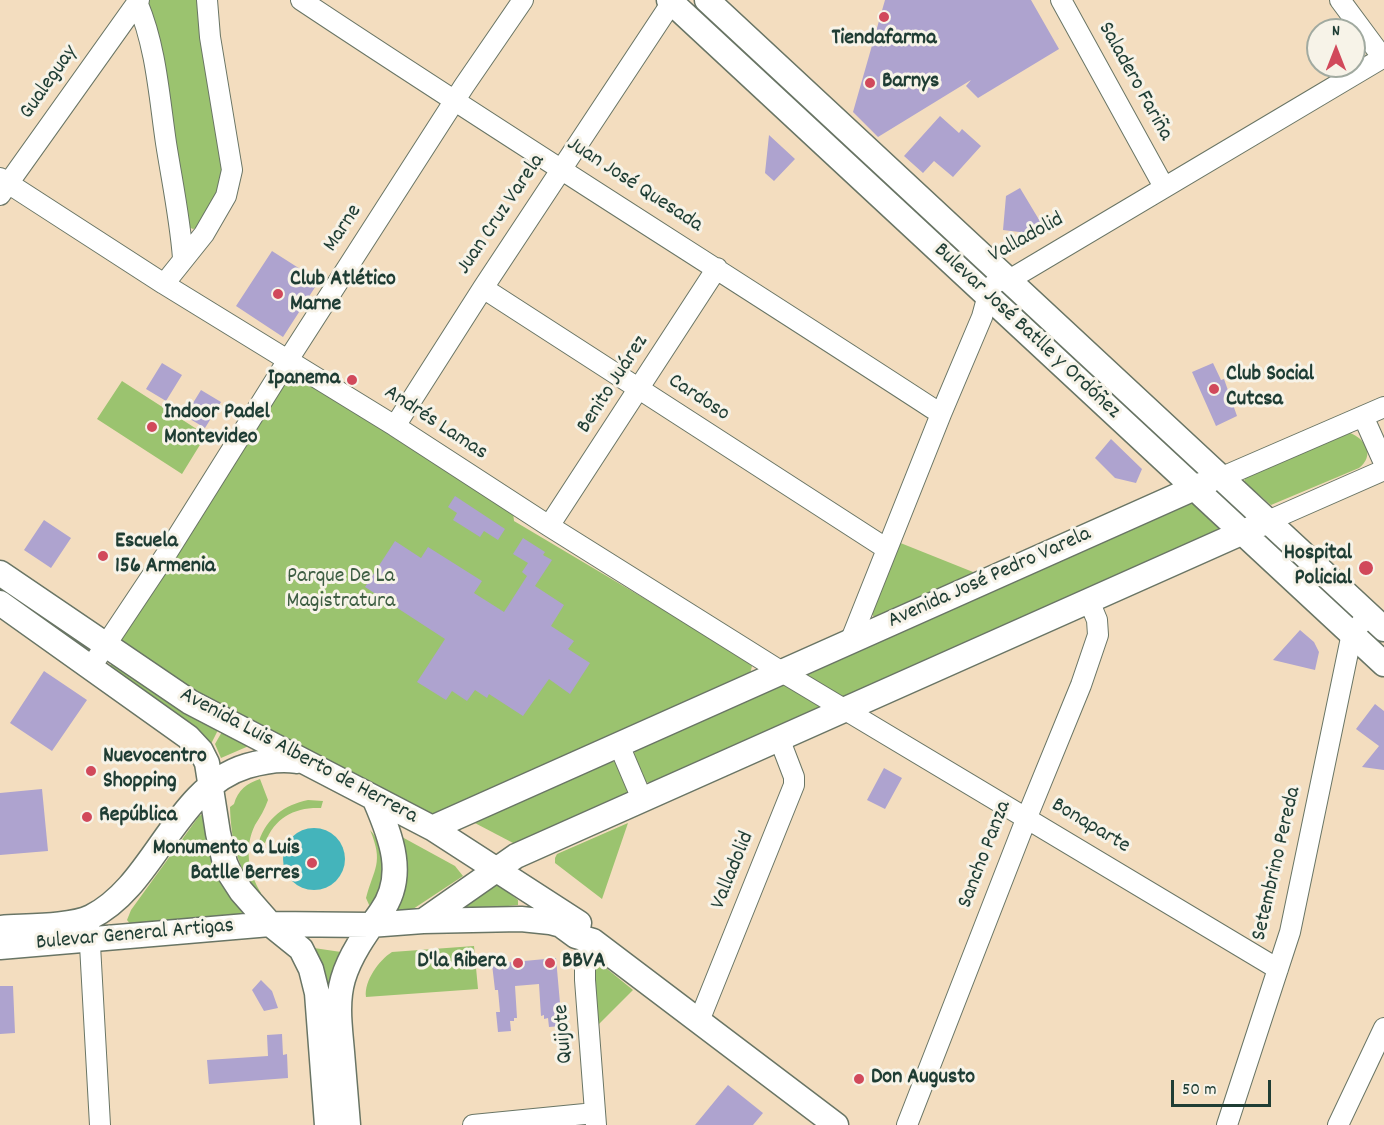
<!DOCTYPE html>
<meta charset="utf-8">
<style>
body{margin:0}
#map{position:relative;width:1384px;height:1125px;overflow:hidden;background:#f3ddbf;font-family:Dekko,sans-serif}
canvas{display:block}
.north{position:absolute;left:1306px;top:18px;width:60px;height:60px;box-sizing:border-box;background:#f7f3e8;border:2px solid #a1aaa0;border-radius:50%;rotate:0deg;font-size:16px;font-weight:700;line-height:24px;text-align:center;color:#1f3d34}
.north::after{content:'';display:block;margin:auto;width:21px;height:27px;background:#d1495b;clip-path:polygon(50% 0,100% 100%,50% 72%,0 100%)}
.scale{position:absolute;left:1171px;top:1080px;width:100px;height:27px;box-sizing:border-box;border:3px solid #1f3d34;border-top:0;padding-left:8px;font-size:18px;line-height:21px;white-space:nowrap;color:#1f3d34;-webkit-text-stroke:4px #f7f3e8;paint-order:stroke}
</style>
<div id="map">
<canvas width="1384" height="1125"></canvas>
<div class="north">N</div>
<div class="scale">50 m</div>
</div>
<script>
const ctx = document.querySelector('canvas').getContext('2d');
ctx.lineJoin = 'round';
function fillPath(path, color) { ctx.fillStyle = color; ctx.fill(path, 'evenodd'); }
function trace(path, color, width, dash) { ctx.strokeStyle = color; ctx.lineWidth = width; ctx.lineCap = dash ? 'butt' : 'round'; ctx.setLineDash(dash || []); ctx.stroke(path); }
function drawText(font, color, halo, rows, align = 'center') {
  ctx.font = font + ' Dekko,sans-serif'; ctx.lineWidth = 6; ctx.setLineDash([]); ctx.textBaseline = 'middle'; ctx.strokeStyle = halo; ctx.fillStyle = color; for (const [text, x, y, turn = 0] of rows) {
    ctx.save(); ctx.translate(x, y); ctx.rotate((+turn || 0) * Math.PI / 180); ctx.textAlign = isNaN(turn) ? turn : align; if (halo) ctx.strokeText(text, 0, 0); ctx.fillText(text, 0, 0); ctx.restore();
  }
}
fillPath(new Path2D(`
 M147,0h55l25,176 -28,51 -6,2 -7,-3z
 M834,132l153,143v3l-156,-144z
 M1013,299l183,171 -1,1h-3l-182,-169z
 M289,377h9l215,135 1,9 234,139 4,6 -2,8 -316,141 -233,-119 -81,-53v-12z
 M122,381l84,54 -24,39 -85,-55z
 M1350,433c16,6 25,23 9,35l-88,37 -27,-23 1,-4 3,-2z
 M1192,502l3,1 24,24v3l-377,168 -36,-22 1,-2z
 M898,542l75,30 2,3 -96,43 -5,-1 -2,-3z
 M113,663l106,65 -8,16 -103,-77z
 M783,684l5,1 31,19v4l-166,75 -8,-1 -12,-26 3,-7z
 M223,730l28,15 -30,13 -6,-14z
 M609,762h8l12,27 -2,5 -112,50 -42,-22z
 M260,779l8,21c-3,9 -8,17 -13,25 -11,22 -7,47 6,68l-2,1c-22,-24 -28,-55 -29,-87l4,-3c4,-14 13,-21 26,-25z
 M308,800l15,1 -2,7c-26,-1 -46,9 -56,35l-6,-2c8,-23 25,-36 49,-41z
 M203,814l3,2 37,94 -1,6 -111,9 -4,-5 4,-10 68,-94z
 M628,823l-26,76 -47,-36v-5l2,-4z
 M370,830c17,18 16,58 0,77l-4,-9c8,-30 18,-35 4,-68z
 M402,837l53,29 8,10 -53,35 -14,4 4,-14v-63z
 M493,884h5l20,16v5l-59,6v-6z
 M474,946l4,43 -112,8c-2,-16 13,-37 26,-45z
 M314,948l27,4 -8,18 -5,26z
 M600,967l6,1 27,22 -36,36 -5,-50 3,-6z`), '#9bc36f');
fillPath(new Path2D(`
 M283 859a31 31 0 1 1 62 0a31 31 0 1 1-62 0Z`), '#44b4bb');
fillPath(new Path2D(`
 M885,0h146l28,49 -81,49 -12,-12 5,-6 -93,57 -25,-25z
 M940,116l19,17 3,-4 19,17 -28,31 -19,-16 -11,12 -19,-17z
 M769,135l26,24 -21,22 -9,-8z
 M1020,188l24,40 -8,6 -33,-4 3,-34z
 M272,251l47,30 -36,56 -47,-31z
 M162,363l20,12 -16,26 -20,-12z
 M1213,363l8,17 3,-1 13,37 -21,10 -24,-54z
 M201,390l20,12 -16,26 -20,-12z
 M1111,439l31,30 -6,14 -21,-5 -20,-20z
 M455,496l50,33 -7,11 -14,-9 -4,6 -27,-17 4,-7 -9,-6z
 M44,520l27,18 -20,30 -27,-18z
 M523,538l22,14 -2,3 9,5 -17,26 29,19 -13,21 23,15 -6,8 22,14 -20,31 -21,-15 -26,37 -34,-22 -2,4 -12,-8 -8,11 -15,-10 -6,9 -29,-18 28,-43 -80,-52 30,-46 26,17 7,-11 54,34 -8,12 30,19 23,-36 -5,-4 6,-9 -15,-9z
 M1300,630l14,12 5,10 -4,18 -42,-10z
 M44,671l43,29 -35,51 -42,-28z
 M1375,704l9,7v59l-22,-3 17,-21 -23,-17z
 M884,768l18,10 -17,31 -18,-9z
 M42,789l6,62 -48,4v-62z
 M556,958l6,68 -13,1 -1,-9 -4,1v-4l-3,1 -2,-32 -24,2 2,32h-3v3h-4l1,10 -13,1 -2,-20h4l-2,-22h-3l-3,-26z
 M261,980l11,11 6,17 -14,3 -12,-21z
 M0,986h13l2,47 -15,1z
 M282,1034l1,21 4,-1 1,24 -79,6 -2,-24 61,-4 -1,-21z
 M728,1085l35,28 -10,12h-58z`), '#aea3cf');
const minor = new Path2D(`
 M301,0c212,141 427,275 640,414
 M1061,0l103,187
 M1340,0l43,58
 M137,2c19,44 22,93 29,141 6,38 14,76 17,115
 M0,178l164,106 231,142 154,100 233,146 496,297
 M0,195l139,-195
 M164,284l40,-50 22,-38 6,-26 -22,-133 -3,-37
 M483,288l404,261
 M1363,416l21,47
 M395,426l88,-138 189,-286
 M1220,478l164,-71
 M1268,521l116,-51
 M549,526l168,-258
 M850,642l91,-228 41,-97 6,-22 4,-9 6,-5 11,-1 375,-223
 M91,667l76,-114 121,-193 176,-274 59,-86
 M619,745l23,54
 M89,927l11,198
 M593,941l-8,18v21l11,145
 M699,1021l95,-236v-8l-15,-39
 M473,1125l122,-12
 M907,1125l120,-308 54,-132 17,-50 -1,-15 -8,-19
 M1227,1125l63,-193 62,-299 17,-18
 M1338,1125l46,-97`);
const major = new Path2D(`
 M669,0l715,664
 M707,0l677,629
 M0,573l190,129 242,126 147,95
 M0,603l188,134 13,14 6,12 11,70 7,30 5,11 11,17 29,33 31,25 10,20 6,24 10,132
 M432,828l776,-346
 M423,921l93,-65 752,-335
 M0,928c24,-2 70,-1 91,-11 64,-32 83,-129 156,-151 17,-5 33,-8 50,-5
 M0,947l270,-23 100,1 53,-4 98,-2 29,3 11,3 15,11 17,5 243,184
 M348,1125c-2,-24 -4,-49 -6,-73 -2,-24 -6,-49 1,-73 7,-24 23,-46 38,-67 26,-36 10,-75 -6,-112`);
trace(minor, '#697565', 22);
trace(major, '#697565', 27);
trace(minor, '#fff', 20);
trace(major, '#fff', 24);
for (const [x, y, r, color] of [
 [884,17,6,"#d1495b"],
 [870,83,6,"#d1495b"],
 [278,294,6,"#d1495b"],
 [352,380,6,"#d1495b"],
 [1214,389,6,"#d1495b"],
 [152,427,6,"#d1495b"],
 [103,556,6,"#d1495b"],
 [1366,568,8,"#d1495b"],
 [91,771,6,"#d1495b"],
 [87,817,6,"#d1495b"],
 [312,863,6,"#d1495b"],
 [518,963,6,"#d1495b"],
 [550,963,6,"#d1495b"],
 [859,1079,6,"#d1495b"]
]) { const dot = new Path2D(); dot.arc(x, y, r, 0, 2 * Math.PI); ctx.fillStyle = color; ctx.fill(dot); trace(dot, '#f7f3e8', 2); }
drawText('bold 22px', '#1f3d34', '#f7f3e8', [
 ["Tiendafarma",884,40,"center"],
 ["Barnys",882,83],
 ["Club Atlético",290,281],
 ["Marne",290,306],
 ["Club Social",1226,376],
 ["Cutcsa",1226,401],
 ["Ipanema",340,380,"right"],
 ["Indoor Padel",164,414],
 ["Montevideo",164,439],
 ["Escuela",115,543],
 ["156 Armenia",115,568],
 ["Hospital",1352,555,"right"],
 ["Policial",1352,580,"right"],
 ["Nuevocentro",103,758],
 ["Shopping",103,783],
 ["República",99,817],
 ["Monumento a Luis",300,850,"right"],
 ["Batlle Berres",300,875,"right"],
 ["D'la Ribera",506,963,"right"],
 ["BBVA",562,963],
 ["Don Augusto",871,1079]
], 'left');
drawText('22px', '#1f3d34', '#f7f3e8', [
 ["Saladero Fariña",1134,82,61],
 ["Gualeguay",50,83,-55],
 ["Juan José Quesada",634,186,33],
 ["Juan Cruz Varela",502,215,-56],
 ["Marne",344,229,-57],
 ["Valladolid",1027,239,-29],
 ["Bulevar José Batlle y Ordóñez",1026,332,43],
 ["Benito Juárez",614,385,-57],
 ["Cardoso",698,399,33],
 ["Andrés Lamas",435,424,33],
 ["Avenida José Pedro Varela",990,579,-24],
 ["Avenida Luis Alberto de Herrera",298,757,28],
 ["Bonaparte",1090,827,31],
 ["Sancho Panza",986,855,-69],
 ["Setembrino Pereda",1278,864,-77],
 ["Valladolid",734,871,-68],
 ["Bulevar General Artigas",135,936,-5],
 ["Quijote",565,1034,-94]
]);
drawText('22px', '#3e5e43', '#f7f3e8', [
 ["Parque De La",341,578],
 ["Magistratura",341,603]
]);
</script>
